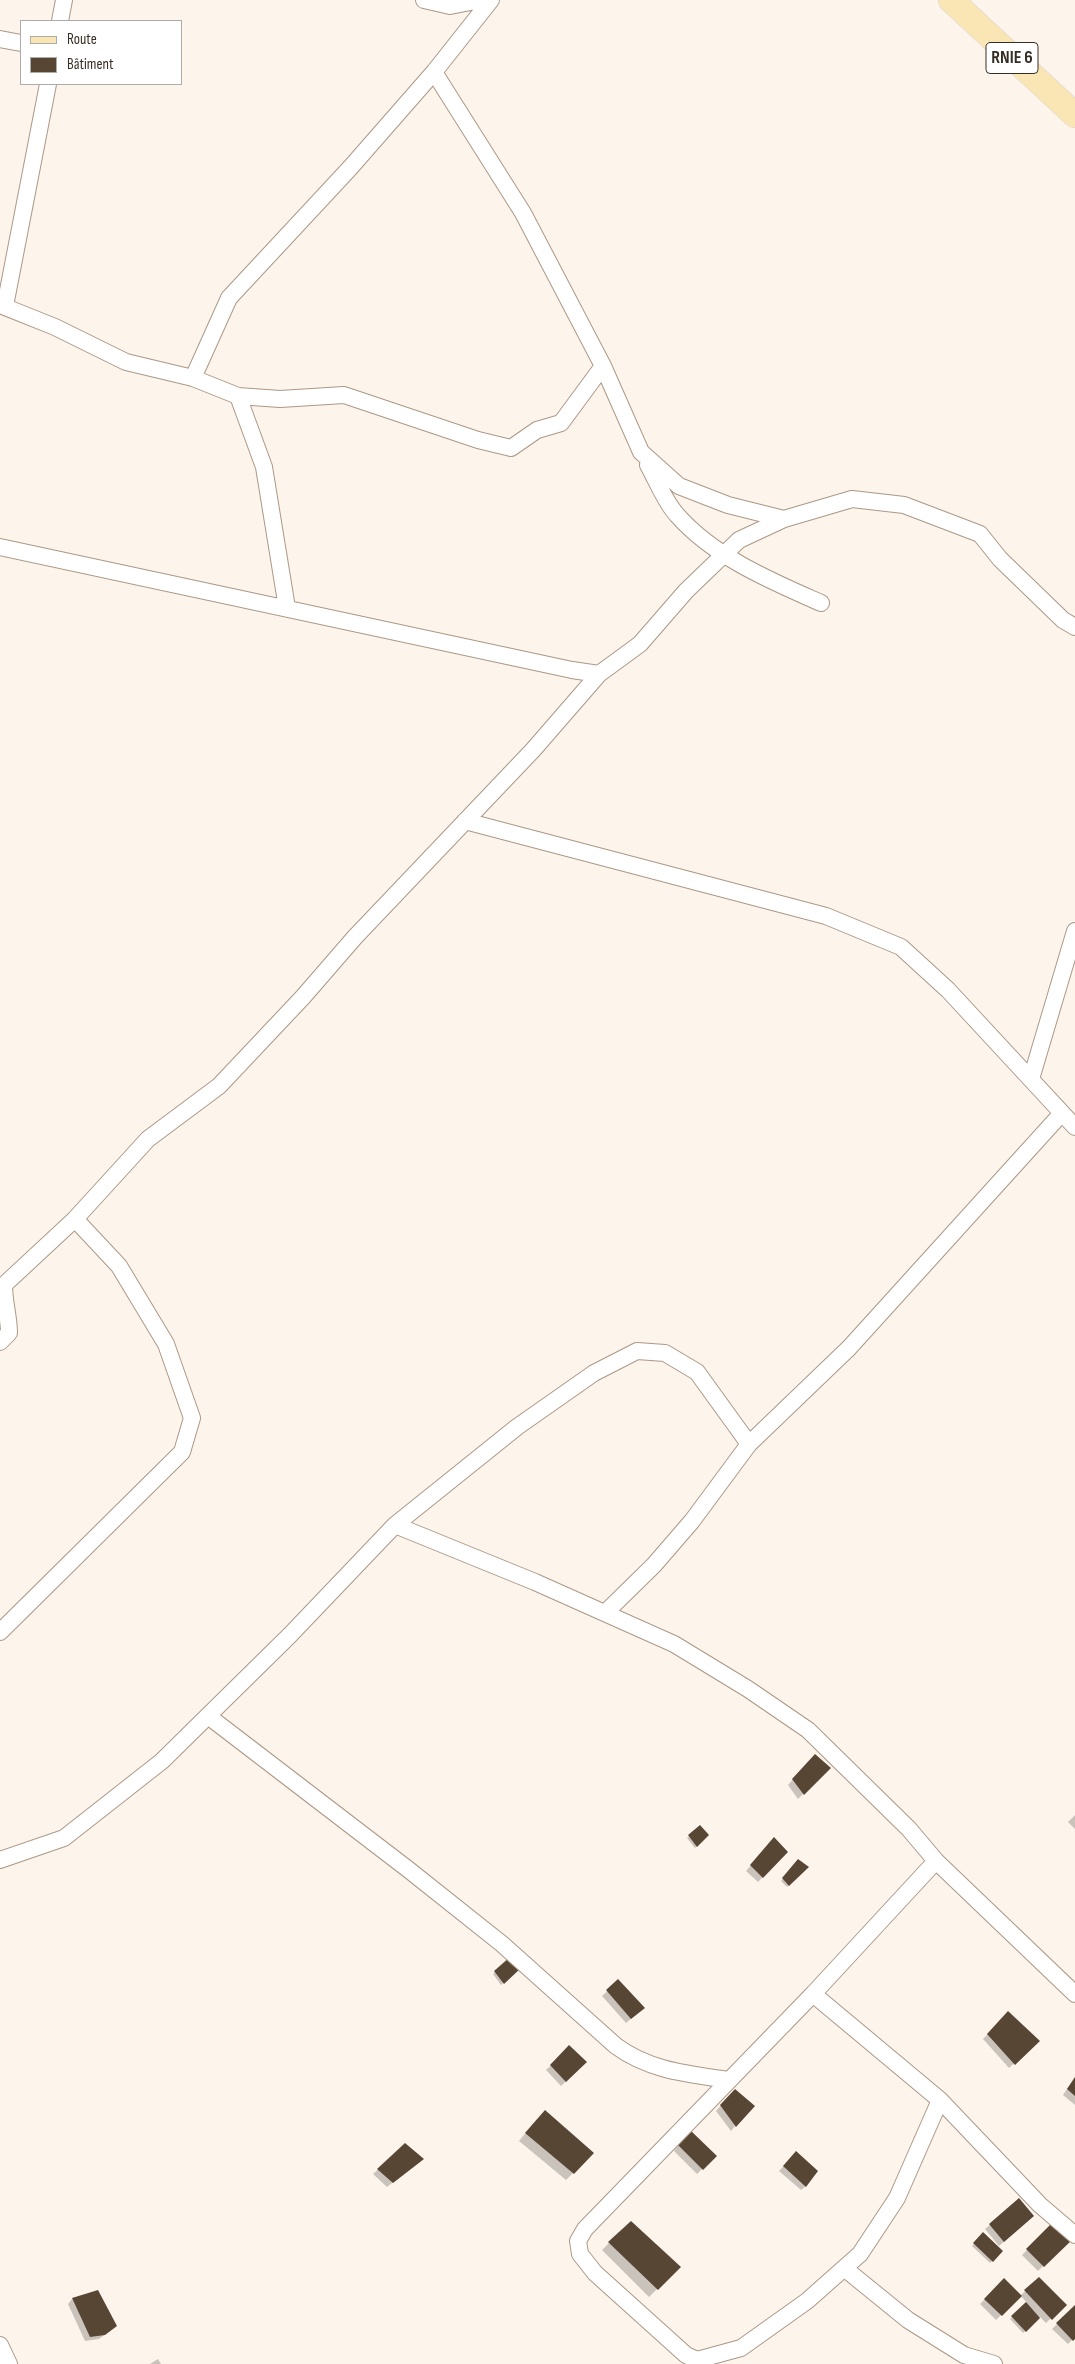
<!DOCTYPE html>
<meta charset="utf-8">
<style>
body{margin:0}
#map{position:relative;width:1075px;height:2364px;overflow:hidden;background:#fdf4ec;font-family:"Sofia Sans Condensed",sans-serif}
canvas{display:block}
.legend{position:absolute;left:20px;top:20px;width:162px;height:65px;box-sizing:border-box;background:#fff;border:1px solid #afaba8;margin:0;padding:6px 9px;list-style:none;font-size:15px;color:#362e26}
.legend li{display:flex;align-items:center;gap:10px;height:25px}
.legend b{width:25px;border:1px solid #afaba8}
</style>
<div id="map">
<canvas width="1075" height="2364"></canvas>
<ul class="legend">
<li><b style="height:6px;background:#fae5b5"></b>Route</li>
<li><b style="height:14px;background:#584635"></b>Bâtiment</li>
</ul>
</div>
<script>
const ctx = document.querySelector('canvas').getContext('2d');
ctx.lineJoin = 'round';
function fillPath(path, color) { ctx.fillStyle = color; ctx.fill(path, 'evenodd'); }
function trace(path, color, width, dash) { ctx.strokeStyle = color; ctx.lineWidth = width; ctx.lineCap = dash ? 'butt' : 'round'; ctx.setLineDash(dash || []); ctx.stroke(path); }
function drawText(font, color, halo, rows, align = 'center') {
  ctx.font = font + ' "Sofia Sans Condensed",sans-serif'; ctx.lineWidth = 5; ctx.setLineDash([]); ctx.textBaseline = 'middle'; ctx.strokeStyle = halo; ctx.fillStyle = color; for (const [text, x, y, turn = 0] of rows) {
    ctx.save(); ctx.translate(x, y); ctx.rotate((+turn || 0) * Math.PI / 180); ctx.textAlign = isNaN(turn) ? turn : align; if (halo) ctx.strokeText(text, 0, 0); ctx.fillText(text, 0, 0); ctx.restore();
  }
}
fillPath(new Path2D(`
 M810,1760l19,8 -31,31 -10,-14z
 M1075,1815v14l-7,-7z
 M700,1827l8,8 -13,13 -8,-10z
 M769,1843l17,9 -28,30 -12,-11z
 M796,1863l11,4 -20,20 -6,-6z
 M519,1968l-18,17 -8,-11 2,-2z
 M618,1981l20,32 -12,10 -24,-27z
 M1008,2013l30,28 -29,27 -26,-29z
 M570,2047l16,15 -25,24 -15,-16z
 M1075,2077v28l-12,-10z
 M730,2095l5,31 -4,5 -15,-20z
 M537,2119l56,34 -27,27 -47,-39z
 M686,2136l29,20 -18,18 -23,-23z
 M405,2145l13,18 -31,24 -14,-13z
 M796,2153l10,33 -5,4 -22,-19z
 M1028,2221l-29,25 -14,-17 5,-4z
 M1055,2222l16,17 -33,32 -16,-16z
 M983,2234l19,17 -12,12 -18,-17z
 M609,2243l70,24 -30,30 -47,-47z
 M1039,2278l26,27 -19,18 -6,-6 -17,16 -13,-14 17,-16 -6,-7 -25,24 -16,-16 24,-24 16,16z
 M72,2299l39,31 -12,9 -14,2 -17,-37z
 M1075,2306v31l-7,7 -16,-15z
 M158,2359l3,5h-11z`), '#0003');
fillPath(new Path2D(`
 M815,1754l16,14 -27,27 -12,-16z
 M700,1825l9,10 -12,12 -9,-12z
 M774,1837l14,15 -25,26 -13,-13z
 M798,1859l11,8 -20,19 -7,-8z
 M510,1957l11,11 -17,16 -10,-13z
 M618,1979l27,29 -14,11 -25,-29z
 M1008,2011l32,30 -25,24 -28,-31z
 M569,2045l18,17 -21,20 -16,-17z
 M1075,2077v19l-8,-7z
 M735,2089l20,17 -19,21 -16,-22z
 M545,2110l49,43 -20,21 -49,-41z
 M690,2130l27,26 -14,14 -25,-25z
 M405,2143l19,16 -31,24 -16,-14z
 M796,2151l22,20 -12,16 -23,-21z
 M1019,2198l15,18 -30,26 -15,-18z
 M1055,2220l18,19 -29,28 -18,-18z
 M631,2221l50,46 -23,23 -50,-48z
 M983,2232l20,19 -10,11 -20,-19z
 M1039,2277l28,28 -15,15 -28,-30z
 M1004,2278l18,18 -20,20 -18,-17z
 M98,2290l19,36 -12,9 -15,2 -18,-39z
 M1026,2302l14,16 -14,14 -15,-16z
 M1075,2305v34l-2,2 -17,-18z`), '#584635');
const minor = new Path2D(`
 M424,0l26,6 31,-6
 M491,0l-57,72 89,141 80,153 38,86 38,34 49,19 56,14 68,-20 52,6 76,29 20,25 63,61 12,7
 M60,21l4,-21
 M0,39l21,4
 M0,305l55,22 71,35 67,16 45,18 26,71 23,141
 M5,306l43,-222
 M193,378l36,-80 121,-130 84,-96
 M238,396l42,3 64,-4 134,45 33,8 26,-18 24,-7 42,-57
 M648,465c9,16 17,37 29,50 37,42 94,66 144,88
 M0,547l572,123 27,4
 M465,821l361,95 75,31 47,43 127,137
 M1031,1079l44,-148
 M0,1342l9,-9c0,-16 -5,-31 -5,-48l71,-66 73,-80 71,-53 84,-89 52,-60 178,-187 66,-76 41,-30 46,-53 53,-51 45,-21
 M395,1525l140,57 139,62 74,45 60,41 101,99 27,32 139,133
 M605,1613l49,-48 38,-44 57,-77 100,-96 213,-235
 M0,1632l182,-180 10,-34 -26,-74 -47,-78 -44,-47
 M208,1716l201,154 93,74 114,102c34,25 73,28 113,34
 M0,1860l64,-22 98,-77 128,-126 105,-110 122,-98 77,-54 43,-22 28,2 32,19 52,72
 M936,1861l-123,133 -228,235 -7,12 2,13 15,19 91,82 11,5 44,-12 66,-47 53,-47 37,-56 43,-98
 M813,1994l127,106 100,105 35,30
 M844,2268l64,52 56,35 30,9
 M0,2345l9,19`);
const primary = new Path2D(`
 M951,0l124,115`);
trace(minor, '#ac9886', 18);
trace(primary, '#d7d5d4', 26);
trace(minor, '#fff', 16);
trace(primary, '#fae5b5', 25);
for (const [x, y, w] of [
 [1012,58,52]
]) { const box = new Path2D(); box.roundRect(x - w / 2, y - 15.5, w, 31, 4); ctx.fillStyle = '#fff'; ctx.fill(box); trace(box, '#362e26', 1); }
drawText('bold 18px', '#362e26', null, [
 ["RNIE 6",1012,58]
]);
</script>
